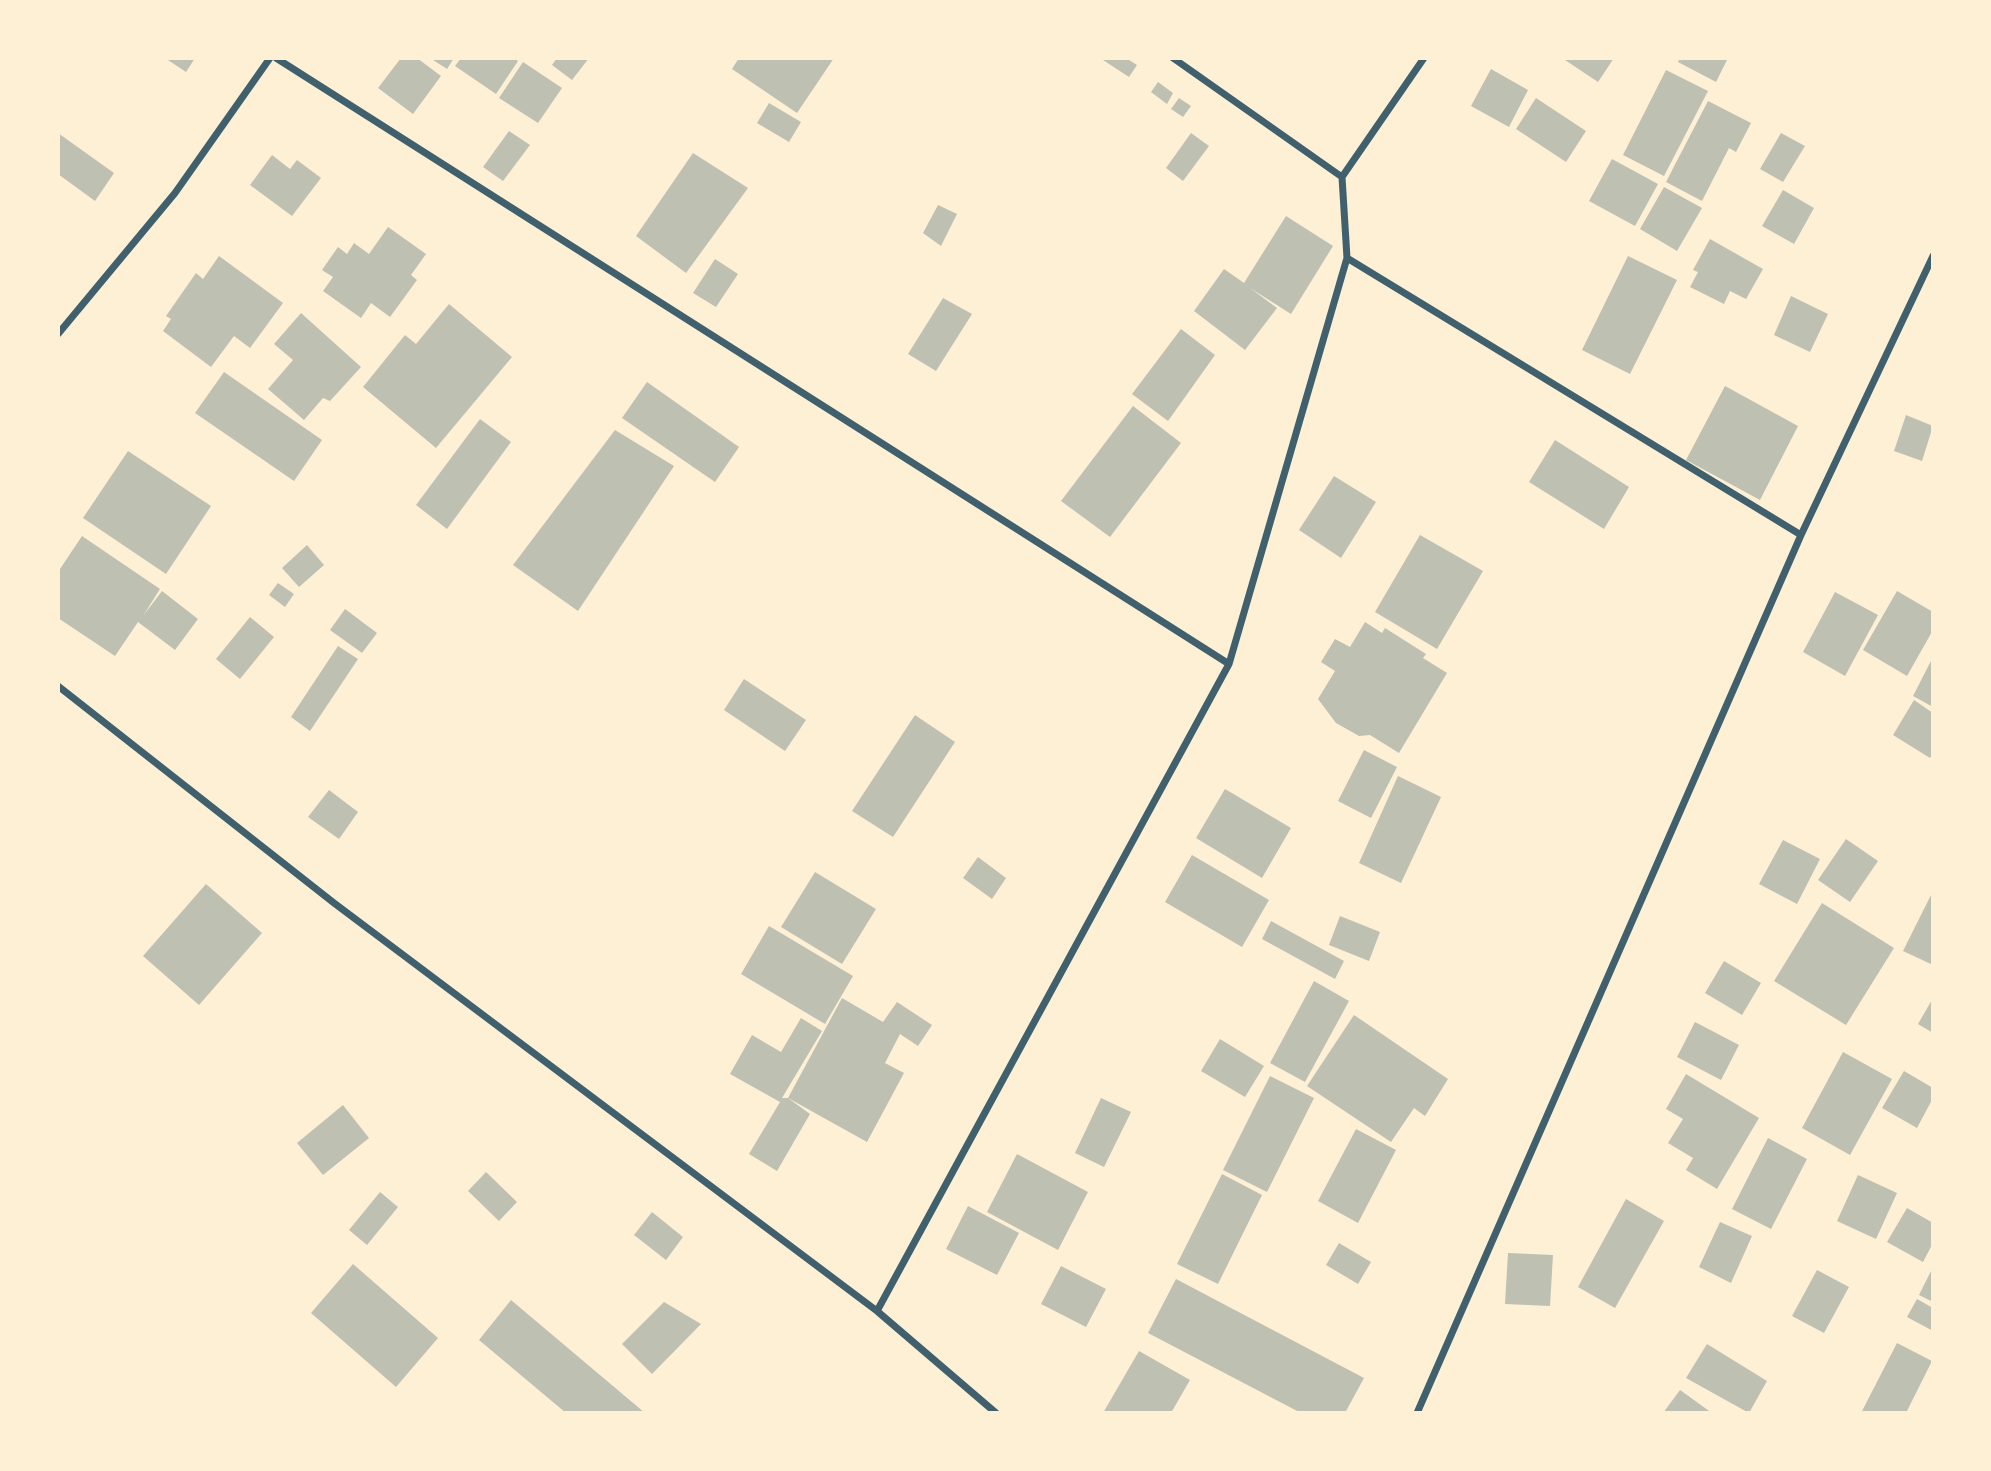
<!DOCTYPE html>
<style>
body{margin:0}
#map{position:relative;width:1991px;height:1471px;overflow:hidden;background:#fdf0d5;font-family:"Source Sans 3",sans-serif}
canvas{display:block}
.frame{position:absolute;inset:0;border:60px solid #fdf0d5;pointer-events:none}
</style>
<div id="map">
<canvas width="1991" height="1471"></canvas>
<div class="frame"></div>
</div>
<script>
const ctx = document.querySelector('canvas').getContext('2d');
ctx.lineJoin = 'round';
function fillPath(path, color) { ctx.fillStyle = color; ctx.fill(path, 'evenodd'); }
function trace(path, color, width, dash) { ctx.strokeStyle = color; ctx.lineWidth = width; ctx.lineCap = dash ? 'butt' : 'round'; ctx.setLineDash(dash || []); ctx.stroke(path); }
fillPath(new Path2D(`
 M165,58h30l-9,14z
 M401,58h16l24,18 -28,38 -35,-26z
 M430,58h24l-7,11z
 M461,58h52l5,3 -22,33 -41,-28z
 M557,58h32l-17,22 -20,-15z
 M739,58h95l-37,55 -65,-44z
 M1100,58h26l11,7 -8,12z
 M1562,58h52l-16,24z
 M1680,58h48l-12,24 -38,-20z
 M523,62l39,26 -24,35 -39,-25z
 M1491,69l37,21 -19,37 -38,-21z
 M1666,70l42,21 -44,85 -41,-21z
 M1158,82l15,11 -6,11 -16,-12z
 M1179,98l12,8 -8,11 -12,-8z
 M1536,98l50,33 -20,31 -50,-33z
 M1708,101l43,22 -15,29 -7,-4 -27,53 -36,-19z
 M769,103l32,19 -12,20 -32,-19z
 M509,131l21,14 -27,36 -20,-14z
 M58,133l56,40 -19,28 -37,-27z
 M1191,133l18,13 -26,35 -17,-13z
 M1781,133l24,13 -22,36 -23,-13z
 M693,153l55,35 -62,85 -50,-37z
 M272,155l18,14 7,-9 24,18 -29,38 -42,-31z
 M1612,159l46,25 -23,42 -46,-25z
 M1664,187l38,21 -25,43 -37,-22z
 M1783,190l31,18 -20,36 -32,-18z
 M938,205l19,9 -16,32 -18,-13z
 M1286,216l47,30 -42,68 -41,-26 27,20 -32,42 -51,-39 30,-42 20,14z
 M388,227l38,27 -15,21 6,5 -27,37 -19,-14 -10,15 -38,-27 10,-14 -11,-7 16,-23 9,7 7,-11 15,11z
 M1710,239l53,30 -17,30 -16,-8 -6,13 -34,-17 8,-15 -5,-2z
 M219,256l64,47 -33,45 -16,-12 -23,31 -48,-36 8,-12 -5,-3 30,-43 7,6z
 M1628,256l49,24 -47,94 -48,-24z
 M715,259l23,15 -22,33 -23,-14z
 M1791,296l37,18 -18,38 -36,-17z
 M943,298l29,16 -36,57 -28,-17z
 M449,304l63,53 -76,91 -73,-61 42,-52 11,9z
 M301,313l60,54 -31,34 -7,-3 -19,22 -36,-31 25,-29 -19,-16z
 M1181,329l34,26 -47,66 -36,-27z
 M224,372l98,68 -28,41 -99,-68z
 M647,382l92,65 -24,35 -93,-64z
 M1725,386l73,40 -38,74 -74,-40z
 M1133,406l48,37 -71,94 -49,-36z
 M1906,415l27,11 -11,35 -28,-10z
 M480,419l31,23 -64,87 -31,-24z
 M615,430l59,36 -96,145 -65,-46z
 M1555,440l74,47 -25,42 -75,-47z
 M128,451l83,55 -45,68 -83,-56z
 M1334,476l42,26 -35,56 -42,-28z
 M1420,535l63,36 -46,78 -62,-37z
 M82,536l78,53 -17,27 19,-25 36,28 -23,31 -37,-28 -23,34 -57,-38v-46z
 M307,545l17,20 -25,22 -17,-19z
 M278,583l16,11 -9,13 -16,-12z
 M1897,591l36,21v18l-26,46 -44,-26z
 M1835,592l43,23 -33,61 -42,-24z
 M345,609l32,24 -15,20 -32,-23z
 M250,617l24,20 -34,42 -24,-20z
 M1365,622l17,11 3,-5 41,26 -3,4 24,15 -48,80 -29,-18 -11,1 -23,-13 -18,-24 17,-28 -14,-9 14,-23 15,8z
 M338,646l20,13 -48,72 -19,-14z
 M1933,657v50l-20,-11z
 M744,679l62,41 -21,31 -61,-41z
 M1914,700l19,13v40l-3,5 -37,-23z
 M915,715l40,27 -62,95 -41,-26z
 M1364,750l33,17 -26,51 -33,-17z
 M1398,776l43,21 -40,86 -42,-20z
 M1225,789l66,39 -29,50 -66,-40z
 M329,790l29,22 -19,27 -31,-22z
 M1846,839l32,22 -28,41 -32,-22z
 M1783,840l37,19 -23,45 -38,-20z
 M1192,855l77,45 -27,47 -77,-45z
 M978,857l28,21 -14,21 -29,-21z
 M815,872l61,37 -34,55 -61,-37z
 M206,884l56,49 -63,72 -56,-49z
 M1933,891v74l-30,-14z
 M1822,903l72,45 -48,77 -72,-44z
 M1340,916l40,16 -11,29 -40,-16z
 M1271,921l73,40 -9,18 -73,-40z
 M769,926l84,50 -28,48 -84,-50z
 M1724,961l37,22 -19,32 -37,-22z
 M1314,981l35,20 -44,81 -35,-19z
 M842,998l41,24 14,-20 35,23 -14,21 -18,-12 -15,29 19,10 -37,69 -79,-44 22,16 -33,57 -28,-17 31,-52 -50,-28 22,-39 29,17 20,-34 21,13 -40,67h6z
 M1933,998v35l-15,-9z
 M1354,1015l94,64 -23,37 -11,-8 -23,34 -84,-56z
 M1695,1022l44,23 -18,35 -44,-23z
 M1220,1039l44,27 -19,31 -44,-26z
 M1843,1052l49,27 -42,76 -48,-27z
 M1904,1071l29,17v10l-16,30 -35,-20z
 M1686,1074l73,44 -42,71 -31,-19 7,-12 -25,-15 15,-24 -17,-10z
 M1270,1076l44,22 -47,94 -44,-22z
 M1101,1098l30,14 -27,55 -29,-14z
 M343,1105l26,33 -46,37 -26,-32z
 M1356,1129l40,21 -38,73 -40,-22z
 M1768,1138l39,21 -36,70 -39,-20z
 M1017,1154l71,38 -30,58 -71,-38z
 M486,1172l31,30 -18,19 -31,-30z
 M1222,1174l40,21 -44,89 -41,-20z
 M1858,1175l39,18 -21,46 -39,-18z
 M380,1192l18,15 -31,38 -18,-15z
 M1626,1199l38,22 -49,87 -37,-21z
 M968,1206l51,27 -22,42 -51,-26z
 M1907,1208l26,15v20l-10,19 -36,-20z
 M652,1212l31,25 -17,23 -32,-25z
 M1720,1222l32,14 -21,47 -32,-16z
 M1339,1243l32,19 -13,22 -32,-19z
 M1508,1253l45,2 -3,51 -45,-2z
 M353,1264l85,74 -42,49 -85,-74z
 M1061,1266l45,23 -20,38 -45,-23z
 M1817,1270l32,17 -25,46 -32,-17z
 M1931,1271l2,2v29l-14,-7z
 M1176,1279l188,99 -19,35h-44l-153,-80z
 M1917,1299l16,9v23l-26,-14z
 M511,1300l83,70 51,43h-79l-87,-73z
 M664,1302l37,22 -49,50 -30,-30z
 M1897,1343l35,18 -26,52h-45z
 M1707,1344l60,37 -18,32 -63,-35z
 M1139,1351l51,29 -19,33h-68z
 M1680,1390l32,23h-49z`), '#bec0b2');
trace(new Path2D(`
 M276,58l953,606
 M1173,58l169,119
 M1347,258l454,277
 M58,334l117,-141 95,-135
 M58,686l276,217 543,408 119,102
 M877,1311l352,-647 118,-406 -5,-81 82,-119
 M1417,1413l384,-878 132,-279`), '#3f606c', 7);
</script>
